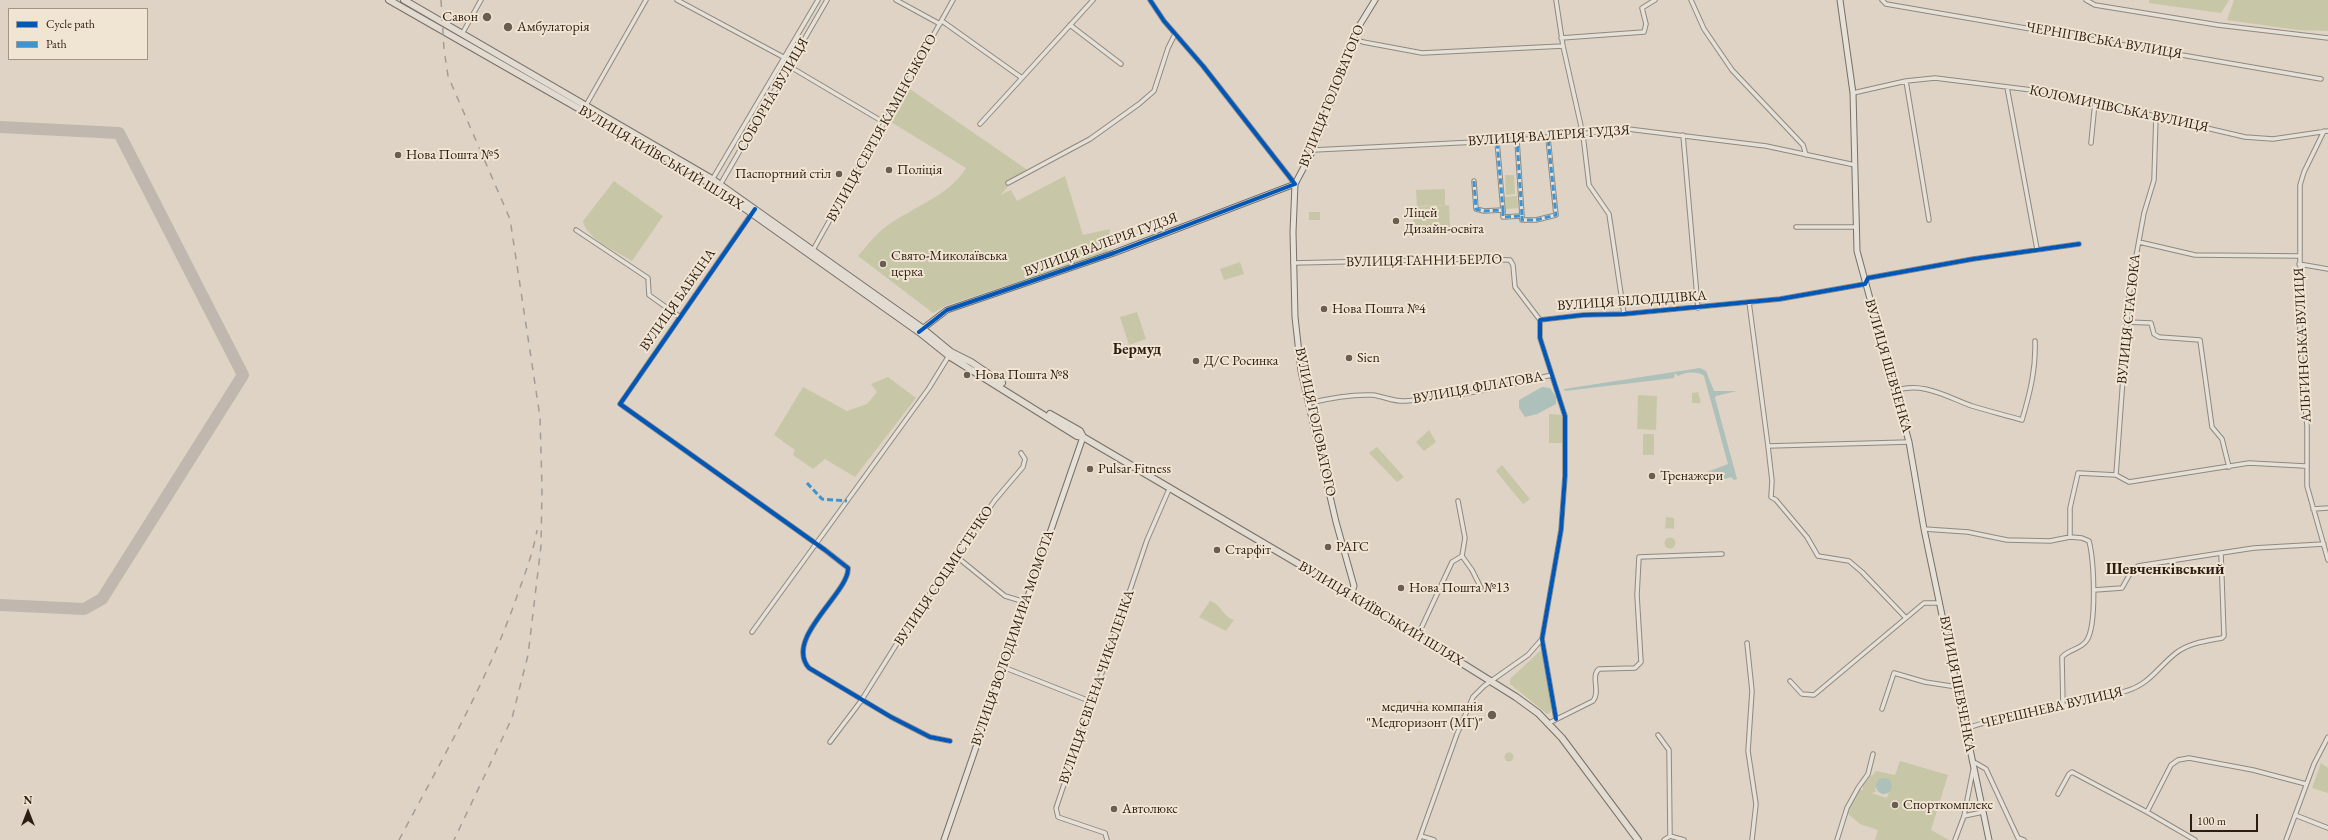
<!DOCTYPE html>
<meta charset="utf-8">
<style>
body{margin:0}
#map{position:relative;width:2328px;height:840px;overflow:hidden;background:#ded3c4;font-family:"EB Garamond",serif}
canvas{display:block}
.legend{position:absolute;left:8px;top:8px;width:140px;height:52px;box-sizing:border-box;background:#f0e4d2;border:1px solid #a29486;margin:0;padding:5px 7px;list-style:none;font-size:12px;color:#2c1d13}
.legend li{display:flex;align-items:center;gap:8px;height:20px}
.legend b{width:20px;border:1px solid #a29486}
.north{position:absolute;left:8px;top:792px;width:40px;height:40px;-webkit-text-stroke:3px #f0e4d2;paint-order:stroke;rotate:0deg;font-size:11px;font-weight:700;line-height:16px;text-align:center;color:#2c1d13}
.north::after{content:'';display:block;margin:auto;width:14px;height:18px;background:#2c1d13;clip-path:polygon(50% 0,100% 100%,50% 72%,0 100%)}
.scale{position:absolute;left:2190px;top:814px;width:68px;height:18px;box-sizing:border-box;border:2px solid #2c1d13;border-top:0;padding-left:5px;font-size:12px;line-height:14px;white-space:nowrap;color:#2c1d13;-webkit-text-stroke:3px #f0e4d2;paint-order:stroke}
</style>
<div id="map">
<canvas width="2328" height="840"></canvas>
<ul class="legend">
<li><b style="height:5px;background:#0057b8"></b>Cycle path</li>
<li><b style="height:5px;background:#3c94d3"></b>Path</li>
</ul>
<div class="north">N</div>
<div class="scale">100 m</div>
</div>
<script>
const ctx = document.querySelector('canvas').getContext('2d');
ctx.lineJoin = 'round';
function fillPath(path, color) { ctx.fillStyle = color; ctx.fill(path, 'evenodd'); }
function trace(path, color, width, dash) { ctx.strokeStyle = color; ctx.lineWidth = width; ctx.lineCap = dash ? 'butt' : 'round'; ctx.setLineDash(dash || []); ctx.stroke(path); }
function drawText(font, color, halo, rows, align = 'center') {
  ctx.font = font + ' "EB Garamond",serif'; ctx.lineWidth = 4; ctx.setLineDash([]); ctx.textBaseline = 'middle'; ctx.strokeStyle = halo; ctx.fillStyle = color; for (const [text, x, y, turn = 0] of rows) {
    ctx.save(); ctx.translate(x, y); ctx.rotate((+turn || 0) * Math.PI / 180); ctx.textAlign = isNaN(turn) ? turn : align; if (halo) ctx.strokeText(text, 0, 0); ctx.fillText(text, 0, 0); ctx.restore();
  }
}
fillPath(new Path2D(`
 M2149,0h80l-8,13 -72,-10z
 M2234,0h94v31l-30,-1 -71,-10z
 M910,89l119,82 -23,12 2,4 -8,8 11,-5 6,11 48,-25 18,59 27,-6 -3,23 -162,54 -12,7 -75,-57c8,-9 16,-20 25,-27 26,-21 66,-32 83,-61l-75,-46z
 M1311,136l3,1 -11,29 -4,2z
 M1505,175h9l1,19 -9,1z
 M614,181l49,35 -31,45c-14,-9 -46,-22 -49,-40z
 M1445,189v16l-28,1 -1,-16z
 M1517,196l1,12 -12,1 -1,-12z
 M1449,205l1,22 -36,1 -1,-21z
 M1320,212v8h-11v-8z
 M1240,262l4,12 -20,6 -4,-11z
 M1137,312l9,27 -17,6 -9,-28z
 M888,377l28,21 -61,79 -30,-18 -12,10 -20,-14 2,-5 -21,-15 29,-48 44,24 20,-7 10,-12 -6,-8z
 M1698,392l3,11h-9v-10z
 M1638,395l19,1 -1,34 -19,-1z
 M1549,414l13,1v28h-13z
 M1429,430l7,12 -12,9 -8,-9z
 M1643,434h11v21h-11z
 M1377,447l27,30 -7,5 -28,-29z
 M1502,465l28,34 -7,5 -27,-33z
 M1666,517l8,1v11l-7,-1 -2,1z
 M1664.5 543a5.5 5.5 0 1 1 11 0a5.5 5.5 0 1 1-11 0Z
 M1210,601c10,2 13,16 24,19l-8,11 -27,-14z
 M1540,651l3,1 9,56 -2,5 -3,1 -37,-30v-5z
 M1418,700l13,7 -4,7 -12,-8z
 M1504.5 757a4.5 4.5 0 1 1 9 0a4.5 4.5 0 1 1-9 0Z
 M1900,761l48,14 -17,55 18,10h-74l3,-10 -18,-6 -13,-11 12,-24 4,1v-5l7,-9 3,-1 3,-4 19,4zM1892,783l-5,15 -16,-5 5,-1 -1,-4z
 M2321,763l7,5v25l-16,-5z`), '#c7c7a7');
fillPath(new Path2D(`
 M1700,368l6,3 8,20h23l-21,5 -1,2 22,81 -3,1 -3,-3 -15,5 -10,1 -2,-4 3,-7 21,-8 -24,-88c-6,-5 -19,-4 -26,0l-3,-3 -1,5 -109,13 -1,-2z
 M1542,387l8,1 6,9v7l-19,10 -12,3 -6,-9v-8z
 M1876 786a8 8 0 1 1 16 0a8 8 0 1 1-16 0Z`), '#adc0ba');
trace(new Path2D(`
 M0,127l119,6 124,242 -141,224 -18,10 -84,-4`), '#c0b8ae', 12);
const street = new Path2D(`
 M677,0l108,58
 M896,0l44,24
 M1150,0l14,21 39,45 92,118
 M1556,0l7,46 20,89 6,50 20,29 15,100
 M1691,0l13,29 28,41 71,75 3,10
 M1882,0l4,4 435,75
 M2086,0l9,5 123,20 110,13
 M942,21l80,57 -42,46
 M1070,25l51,39
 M462,34l19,-34
 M1353,38l10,4 59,11 141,-7
 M1561,38l83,-6 2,-8 -4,-16 13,-8
 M782,62l103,61
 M1022,78l71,-78
 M2007,87l30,162
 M1853,93l53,-12
 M585,107l61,-107
 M2156,115l-2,65 -10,33 -15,82 -13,180 13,7 120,-19 56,3
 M2324,131l-20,41 -4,13v164l7,77v60l21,74
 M1683,135l15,173
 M2091,143l4,-41
 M1313,150l204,-10 111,-11 138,17 89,19
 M712,180l106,-180
 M1474,181l2,28 8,2 19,-1 -6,-69
 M1008,183l82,-44 49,-35 15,-13 14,-43 7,-14
 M720,185l107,-185
 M1503,210v7l19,-1 -5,-76
 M752,213l-132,191 205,146 23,18c2,24 -65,71 -39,100l82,49 39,20 20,4
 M1522,216v4h14l20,-5 -8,-77
 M1929,220l-23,-139 29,-3 121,15 189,44 28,2 55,-8
 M1796,227h59
 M576,230l72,48 1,17 31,22
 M2139,242l56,13 104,1
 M813,250l140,-250
 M1293,263l174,-4 43,1 3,5 2,22 25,33
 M2299,264l29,5
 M1749,302l19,144 4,35 -1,16 5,3 31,37 11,19 31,5 13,11 44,46
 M2126,322l25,1 3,11 5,3 41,3 12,87 10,12 7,28
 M1895,391c27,-10 52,6 77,15 16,5 33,9 50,14 8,-27 14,-51 13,-79
 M1309,403c21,-5 41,-9 63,-8 11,1 22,7 33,6 50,-3 99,-15 147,-26
 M1768,446l141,-4
 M1458,501l7,37 -3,18 10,14 9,18
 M2313,509l15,-1
 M1924,529l44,3 39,8 43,1 20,-4 12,1 7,3c5,19 8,83 -2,99 -5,9 -18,9 -25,17l1,49
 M2070,537v-29l8,-35 38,2
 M957,557l48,39 20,6
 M2094,590l28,-2 9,-16 7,-6 83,-13
 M752,632l177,-244 21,-34
 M1418,635l34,-73 10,-6
 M1747,643l5,48 -4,60 8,53 -4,36
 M1003,667l89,35
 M1790,681l12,13 12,1 110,-92h16
 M1882,709l12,-36 31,9 32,5
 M1556,719l-14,-80 19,-109 4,-54v-60l-25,-78v-18l43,-5 41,-1 156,-15 85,-15 3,-6 105,-19 106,-15
 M1549,723l44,-22c8,-9 -3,-25 6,-32l36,-1 6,-6 -4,-67 2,-38 83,-3
 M1965,729c52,-19 108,-21 161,-38 24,-7 31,-23 50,-38 13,-10 30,-12 46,-15l2,-2 -3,-83 33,-5 70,-4
 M1658,735l11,15 1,86
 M830,742l31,-41 50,-80 84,-121 28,-33 2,-8 -4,-6
 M1972,761l14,8 33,71
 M2058,794l11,-20 3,-2 75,40 48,28
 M2147,812l24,-47 7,-5 11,-2 64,12 53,14
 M2295,815l33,13
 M1964,816l9,-46
 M1421,836l13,4
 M2019,838l5,2
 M1107,840l-2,-7 -47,-16 -2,-9 91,-268 23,-53
 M1419,840l38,-106 16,-37 11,-11 44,-31 14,-16
 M1664,840l6,-4 14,4
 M1837,840l10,-32 11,-20 10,-14 5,-20
 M1955,840l9,-24 19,-4
 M2286,840l28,-76 14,-27`);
const secondary = new Path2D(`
 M1840,0l13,93 4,158 52,191 15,87 65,311
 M921,330l26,-20 167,-57 181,-69
 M1351,594l3,-8 -18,-64 -35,-151 -6,-54 -2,-85 2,-48 18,-34 43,-119 19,-31
 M944,840l139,-403`);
const highway = new Path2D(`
 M389,0l320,183 210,149 30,24 128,80 6,1 289,170 144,90 22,16 24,25 76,102
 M404,0l308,179 210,149 29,24 20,10 31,21
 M1050,414l30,17 3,6`);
trace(street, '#90897f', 5.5);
trace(secondary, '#787067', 7);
trace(highway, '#787067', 8);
trace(street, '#e5e0d8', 3.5);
trace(secondary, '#e5e0d8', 5);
trace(highway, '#e1dbd2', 6);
trace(new Path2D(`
 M441,0l3,49 4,27 62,143 30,198 2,71 -1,58 -13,109 -16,63 -58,122
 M399,840c42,-79 87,-156 117,-241 8,-23 17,-45 21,-69`), '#a39d97', 1.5, [7, 7]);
trace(new Path2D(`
 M1474,181l2,28 8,2 19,-1 -6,-69
 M1503,210v7l19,-1 -5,-76
 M1522,216v4h14l20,-5 -8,-77
 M807,483l15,16 25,2`), '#3c94d3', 3, [6, 3]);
trace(new Path2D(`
 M755,209l-135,195 205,146 23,18c2,24 -65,71 -39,100l82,49 39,20 20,4
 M919,332l28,-22 167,-57 181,-69 -92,-118 -39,-45 -14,-21
 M1556,719l-14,-80 19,-109 4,-54v-60l-25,-78v-18l43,-5 41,-1 156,-15 85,-15 3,-6 105,-19 106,-15`), '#0057b8', 4);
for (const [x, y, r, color] of [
 [487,17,5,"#6a5d51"],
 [508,27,5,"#6a5d51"],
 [398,155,4,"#6a5d51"],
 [889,170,4,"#6a5d51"],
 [839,174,4,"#6a5d51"],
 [1396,221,4,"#6a5d51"],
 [883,264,4,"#6a5d51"],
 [1324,309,4,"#6a5d51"],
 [1349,358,4,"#6a5d51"],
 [1196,361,4,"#6a5d51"],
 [967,375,4,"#6a5d51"],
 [1090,469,4,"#6a5d51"],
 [1652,476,4,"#6a5d51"],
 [1328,547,4,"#6a5d51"],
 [1217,550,4,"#6a5d51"],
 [1401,588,4,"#6a5d51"],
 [1492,715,5,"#6a5d51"],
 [1895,805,4,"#6a5d51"],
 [1114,809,4,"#6a5d51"]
]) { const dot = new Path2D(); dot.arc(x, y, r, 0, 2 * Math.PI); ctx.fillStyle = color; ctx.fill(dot); trace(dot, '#f0e4d2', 1.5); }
drawText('14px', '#2c1d13', '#f0e4d2', [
 ["Савон",478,17,"right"],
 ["Амбулаторія",517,27],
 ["Нова Пошта №5",406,155],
 ["Поліція",897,170],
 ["Паспортний стіл",831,174,"right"],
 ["Ліцей",1404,213],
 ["Дизайн-освіта",1404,229],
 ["Свято-Миколаївська",891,256],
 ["церка",891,272],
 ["Нова Пошта №4",1332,309],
 ["Sien",1357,358],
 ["Д/С Росинка",1204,361],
 ["Нова Пошта №8",975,375],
 ["Pulsar Fitness",1098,469],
 ["Тренажери",1660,476],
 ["РАГС",1336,547],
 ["Старфіт",1225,550],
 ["Нова Пошта №13",1409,588],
 ["медична компанія",1483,707,"right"],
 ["\"Медгоризонт (МГ)\"",1483,723,"right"],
 ["Спорткомплекс",1903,805],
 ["Автолюкс",1122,809]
], 'left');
drawText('14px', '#2c1d13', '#f0e4d2', [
 ["ЧЕРНІГІВСЬКА ВУЛИЦЯ",2104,41,10],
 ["СОБОРНА ВУЛИЦЯ",773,95,-60],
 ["ВУЛИЦЯ ГОЛОВАТОГО",1332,96,-68],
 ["КОЛОМИЧІВСЬКА ВУЛИЦЯ",2119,109,12],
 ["ВУЛИЦЯ СЕРГІЯ КАМІНСЬКОГО",882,128,-61],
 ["ВУЛИЦЯ ВАЛЕРІЯ ГУДЗЯ",1549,136,-4],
 ["ВУЛИЦЯ КИЇВСЬКИЙ ШЛЯХ",661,158,31],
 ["ВУЛИЦЯ ВАЛЕРІЯ ГУДЗЯ",1101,245,-20],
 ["ВУЛИЦЯ ГАННИ БЕРЛО",1424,261,-1],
 ["ВУЛИЦЯ БАБКІНА",678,300,-55],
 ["ВУЛИЦЯ БІЛОДІДІВКА",1632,301,-4],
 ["ВУЛИЦЯ СТАСЮКА",2129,319,-84],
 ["АЛЬТИНСЬКА ВУЛИЦЯ",2303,345,-93],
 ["ВУЛИЦЯ ШЕВЧЕНКА",1888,366,74],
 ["ВУЛИЦЯ ФІЛАТОВА",1478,388,-10],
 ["ВУЛИЦЯ ГОЛОВАТОГО",1315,422,78],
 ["ВУЛИЦЯ СОЦМІСТЕЧКО",944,576,-56],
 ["ВУЛИЦЯ КИЇВСЬКИЙ ШЛЯХ",1381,614,31],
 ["ВУЛИЦЯ ВОЛОДИМИРА МОМОТА",1013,638,-71],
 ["ВУЛИЦЯ ШЕВЧЕНКА",1957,684,79],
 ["ВУЛИЦЯ ЄВГЕНА ЧИКАЛЕНКА",1097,687,-71],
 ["ЧЕРЕШНЕВА ВУЛИЦЯ",2052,708,-13]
]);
drawText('bold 15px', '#2c1d13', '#f0e4d2', [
 ["Бермуд",1137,350]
]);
drawText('bold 16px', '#2c1d13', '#f0e4d2', [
 ["Шевченківський",2165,570]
]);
</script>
